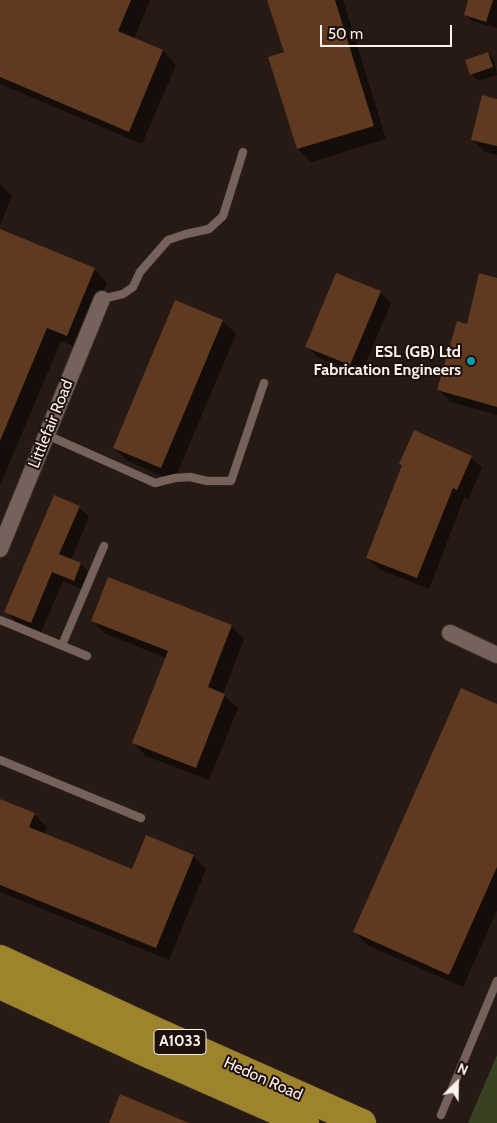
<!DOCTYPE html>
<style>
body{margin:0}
#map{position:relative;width:497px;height:1123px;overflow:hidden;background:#271913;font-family:Cabin,sans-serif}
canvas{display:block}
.north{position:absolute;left:432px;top:1058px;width:50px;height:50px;-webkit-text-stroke:4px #1e100a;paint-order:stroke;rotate:23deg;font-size:14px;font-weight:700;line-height:20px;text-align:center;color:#fdf2ee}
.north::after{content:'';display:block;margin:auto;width:18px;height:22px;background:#fdf2ee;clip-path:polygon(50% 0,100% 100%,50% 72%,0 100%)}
.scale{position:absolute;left:320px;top:25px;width:132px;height:22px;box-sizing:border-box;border:2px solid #fdf2ee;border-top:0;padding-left:6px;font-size:15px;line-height:18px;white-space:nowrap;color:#fdf2ee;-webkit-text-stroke:4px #1e100a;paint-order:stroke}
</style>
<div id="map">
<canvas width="497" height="1123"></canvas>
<div class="north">N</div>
<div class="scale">50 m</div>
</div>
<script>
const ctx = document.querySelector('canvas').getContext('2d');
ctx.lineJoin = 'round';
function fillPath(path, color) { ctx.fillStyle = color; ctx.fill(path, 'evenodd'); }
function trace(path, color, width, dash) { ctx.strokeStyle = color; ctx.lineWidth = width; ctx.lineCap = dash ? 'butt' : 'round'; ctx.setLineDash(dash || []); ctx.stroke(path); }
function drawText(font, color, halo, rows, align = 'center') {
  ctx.font = font + ' Cabin,sans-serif'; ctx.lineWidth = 4; ctx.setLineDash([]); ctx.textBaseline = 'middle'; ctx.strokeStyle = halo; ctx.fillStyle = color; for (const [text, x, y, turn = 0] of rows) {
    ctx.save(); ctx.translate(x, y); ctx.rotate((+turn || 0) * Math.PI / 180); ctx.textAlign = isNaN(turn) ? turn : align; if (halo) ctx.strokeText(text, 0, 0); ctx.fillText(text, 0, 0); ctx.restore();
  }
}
fillPath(new Path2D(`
 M497,1055v68h-29z`), '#384223');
fillPath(new Path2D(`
 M0,0h150l-16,39 29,12 13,14 -34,79 -142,-60z
 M269,0h74l43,139 -75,23 -13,-13 -28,-91 15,-5z
 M470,0h27v28l-25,-7 -7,-7z
 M487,53l7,7 3,15 -19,6 -7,-7z
 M497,100v55l-12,-3 -12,-12z
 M0,184l12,12 -12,29z
 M0,230l94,39 13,14 -27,66 -19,-8 -61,144z
 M337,274l43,18 11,11 -30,72 -44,-18 -10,-11z
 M497,279v136l-46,-13 -12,-12 29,-65z
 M223,321l13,13 -62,147 -46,-20 -14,-13z
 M471,457l11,11 -14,32 -4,-2 -35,91 -50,-20 -11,-11z
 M79,507l10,10 -18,43 10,4 10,11 -7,15 -21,-9 -22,51 -25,-10 -10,-11z
 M93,621l138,5 13,13 -21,55 15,14 -29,72 -63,-24 -13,-14 33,-84 -60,-24z
 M497,705v205l-34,77 -96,-42 -13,-13z
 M0,799l34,15 13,13 -3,8 89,35 60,-14 13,13 -37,91 -169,-68z`), '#0007');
fillPath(new Path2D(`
 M0,0h131l-13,31 45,19 -34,82 -129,-55z
 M267,0h68l39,126 -77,23 -29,-92 16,-5z
 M468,0h25l-7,22 -22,-7z
 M488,52l5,15 -23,8 -5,-15z
 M482,95l15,4v47l-26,-6z
 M0,229l95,39 -28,68 -20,-8 -47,113z
 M336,273l45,18 -31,74 -45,-18z
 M479,273l18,5v129l-60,-17 20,-69 10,3z
 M175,300l48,20 -62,148 -48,-20z
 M414,430l58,26 -15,34 -4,-2 -36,90 -51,-20 36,-93 -3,-1z
 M54,495l26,11 -21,48 22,9 -7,18 -22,-9 -21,51 -27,-11z
 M108,577l124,48 -24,62 17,7 -29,74 -64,-25 36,-92 -77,-30z
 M461,688l36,16v163l-48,108 -96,-43z
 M0,799l35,14 -6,14 103,42 14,-34 48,20 -38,93 -156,-63z
 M120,1094l69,29h-80z`), '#5f3920');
const lane = new Path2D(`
 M102,299l21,-5 10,-7 7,-15 28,-32 18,-6 23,-5 14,-13 20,-64
 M47,435l108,48 20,-5 15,-1 17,4h24l33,-98
 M0,620l87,36
 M62,645l42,-99
 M0,760l141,58
 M441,1115l56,-134`);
const street = new Path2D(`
 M0,549l102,-250
 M450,633l47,22`);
const highway = new Path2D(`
 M0,959l153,71 209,93
 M0,985l142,66 163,72`);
trace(lane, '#3f3431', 9);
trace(street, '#3f3431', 18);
trace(highway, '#3f3431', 29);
trace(lane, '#74625b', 8);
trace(street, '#74625b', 16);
trace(highway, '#9d832c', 28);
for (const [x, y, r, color] of [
 [471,361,5,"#0f9aa8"]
]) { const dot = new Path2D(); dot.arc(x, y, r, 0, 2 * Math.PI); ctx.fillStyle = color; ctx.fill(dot); trace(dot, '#1e100a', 2); }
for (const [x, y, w] of [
 [180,1042,52]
]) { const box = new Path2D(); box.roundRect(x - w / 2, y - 12.5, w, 25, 4); ctx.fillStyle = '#1e100a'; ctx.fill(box); trace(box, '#fdf2ee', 1); }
drawText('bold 15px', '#fdf2ee', null, [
 ["A1033",180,1042]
]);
drawText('bold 16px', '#fdf2ee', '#1e100a', [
 ["ESL (GB) Ltd",461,352],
 ["Fabrication Engineers",461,370]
], 'right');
drawText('16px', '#fdf2ee', '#1e100a', [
 ["Littlefair Road",51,424,-68],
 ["Hedon Road",263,1079,24]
]);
</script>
